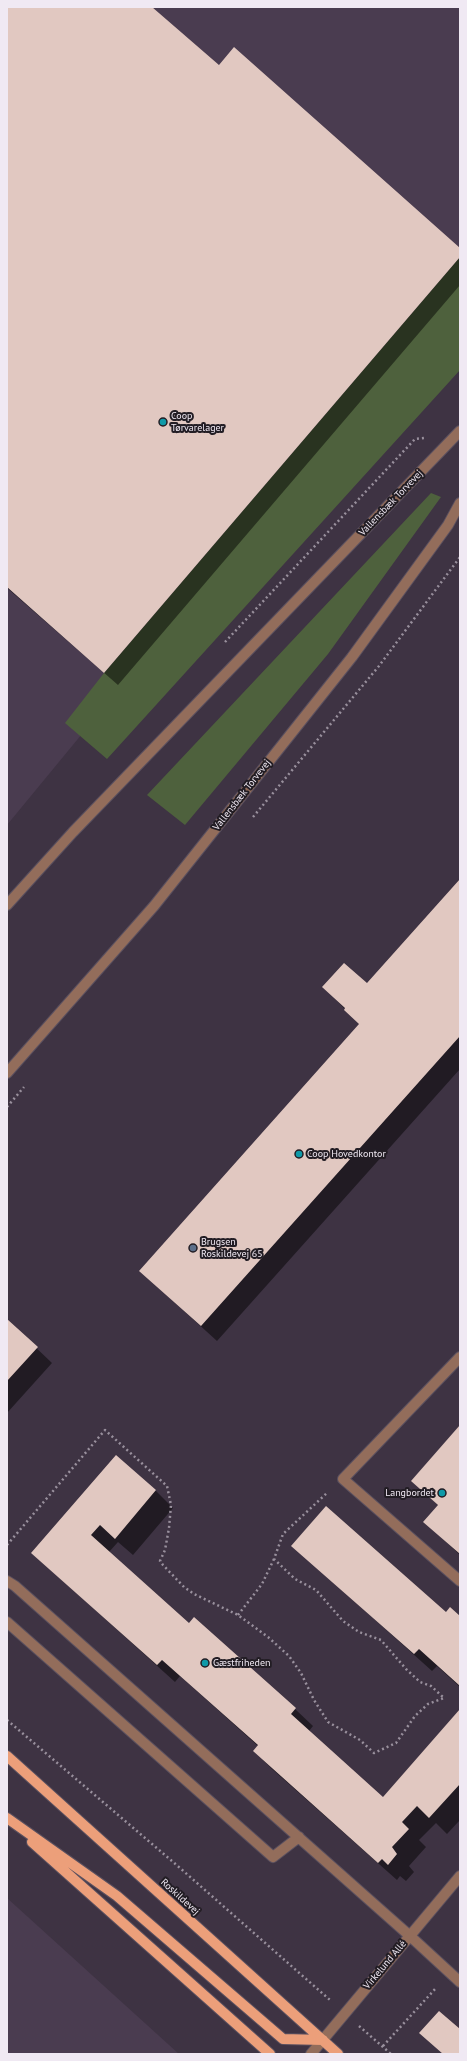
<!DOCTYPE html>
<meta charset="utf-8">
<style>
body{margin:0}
#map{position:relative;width:467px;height:2061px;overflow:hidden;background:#3e3343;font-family:"PT Sans",sans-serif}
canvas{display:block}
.frame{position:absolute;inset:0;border:8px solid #f0e9f3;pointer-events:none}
</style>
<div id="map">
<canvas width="467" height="2061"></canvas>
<div class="frame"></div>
</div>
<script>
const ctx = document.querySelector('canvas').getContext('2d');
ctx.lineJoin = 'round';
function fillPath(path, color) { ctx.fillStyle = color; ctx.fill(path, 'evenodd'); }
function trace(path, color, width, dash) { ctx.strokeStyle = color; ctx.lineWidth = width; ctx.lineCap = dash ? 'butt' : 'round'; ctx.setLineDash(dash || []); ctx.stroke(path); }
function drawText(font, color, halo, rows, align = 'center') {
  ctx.font = font + ' "PT Sans",sans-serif'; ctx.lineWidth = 4; ctx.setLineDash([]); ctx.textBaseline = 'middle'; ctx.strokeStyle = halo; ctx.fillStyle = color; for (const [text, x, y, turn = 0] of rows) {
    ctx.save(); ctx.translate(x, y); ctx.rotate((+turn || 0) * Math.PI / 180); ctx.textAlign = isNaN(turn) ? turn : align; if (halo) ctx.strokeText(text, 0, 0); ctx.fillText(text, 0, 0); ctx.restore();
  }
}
fillPath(new Path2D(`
 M7,7h453v268l-453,550z
 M7,1898l172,156h-172z`), '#4a3c50');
fillPath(new Path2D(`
 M460,257v113l-353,389 -42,-36 39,-50z
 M431,493l10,4 -113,157 -143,171 -38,-30z`), '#4e613d');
fillPath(new Path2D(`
 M7,7h144l69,59 240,184v35l-342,400 -111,-97z
 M460,880v189l-243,272 -77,-70 220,-246 -36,-38 43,-3z
 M7,1320l45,43 -45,50z
 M460,1426v129l-35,-33 14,-16 -27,-25z
 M155,1490l18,18 -40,47 -15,-13 -9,10 80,73 106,84 18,17 -4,5 74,67 77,-87v109l-13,14 -11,-11 -17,17 7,7 -17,19 5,6 -8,9 -6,-5 -3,4 -125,-111 -18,-18 4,-5 -78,-70 -5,6 -143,-129z
 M293,1546l153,67 14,4v70l-23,-21 -5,5z`), '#0007');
fillPath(new Path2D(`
 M7,7h145l67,58 15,-18 226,201v9l-356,416 -97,-86z
 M460,879v157l-259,290 -62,-55 220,-247 -15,-14 1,-2 -23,-21 22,-24 23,20z
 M7,1319l31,28 -31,34z
 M460,1425v129l-37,-32 15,-17 -27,-24z
 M116,1455l40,35 -41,49 -15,-14 -9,10 98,88 5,-6 102,91 -5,6 92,83 77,-88v75l-31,34 -12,-12 -15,16 7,7 -17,18 5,7 -9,11 -6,-6 -4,4 -125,-112 5,-6 -96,-85 -5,5 -126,-112z
 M326,1506l120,106 4,-5 10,9v70l-41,-37 -5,5 -123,-108z
 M439,2011l21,18v25h-17l-24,-21z`), '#e1c8c1');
const minor = new Path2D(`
 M7,905l66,-73 387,-401
 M7,1073l147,-167 198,-249 96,-132 12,-22
 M460,1357l-117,122 117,102
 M7,1581l8,5 395,350 50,46
 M7,1622l266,235 26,-20
 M311,2054l149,-178`);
const major = new Path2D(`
 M7,1756l331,298
 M7,1818l110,78 166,143 40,1
 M32,1842l238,212`);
trace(minor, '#5a505f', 12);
trace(major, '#5a505f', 12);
trace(new Path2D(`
 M225,642l190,-203 9,-1
 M253,817l126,-151 81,-109
 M7,1107l17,-20
 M7,1545l98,-115 62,56 4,19 -2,23 -4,22 -5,11 3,4 21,22 10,7 44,21 30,22 21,19 12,17 13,27 14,22 32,18 14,13 22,-10 19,-27 13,-12 16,-6 -13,-12 -11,-4 -14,-13 -25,-29 -22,-8 -16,-11 -27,-31 -21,-11 -21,-20 9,-25 45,-42
 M238,1615l24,-31 12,-25
 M7,1720l165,141 158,139
 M359,2026l32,28
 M383,2046l53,-58`), '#99909d', 2.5, [2, 3]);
trace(minor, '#936d5b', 10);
trace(major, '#ec9f7a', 10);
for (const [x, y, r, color] of [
 [163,422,4,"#0f9aa8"],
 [299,1154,4,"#0f9aa8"],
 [193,1248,4,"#5c6f8a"],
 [442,1493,4,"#0f9aa8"],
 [205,1663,4,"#0f9aa8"]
]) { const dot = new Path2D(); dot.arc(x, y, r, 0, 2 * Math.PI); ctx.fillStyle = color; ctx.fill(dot); trace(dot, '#221d24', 1.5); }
drawText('10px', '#f0e9f3', '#221d24', [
 ["Coop",171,416],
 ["Tørvarelager",171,428],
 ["Coop Hovedkontor",307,1154],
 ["Brugsen",201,1242],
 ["Roskildevej 65",201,1254],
 ["Langbordet",434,1493,"right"],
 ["Gæstfriheden",213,1663]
], 'left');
drawText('10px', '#f0e9f3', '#221d24', [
 ["Vallensbæk Torvevej",391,503,-46],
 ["Vallensbæk Torvevej",242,795,-52],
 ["Roskildevej",180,1897,42],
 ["Virkelund Allé",385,1965,-50]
]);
</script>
